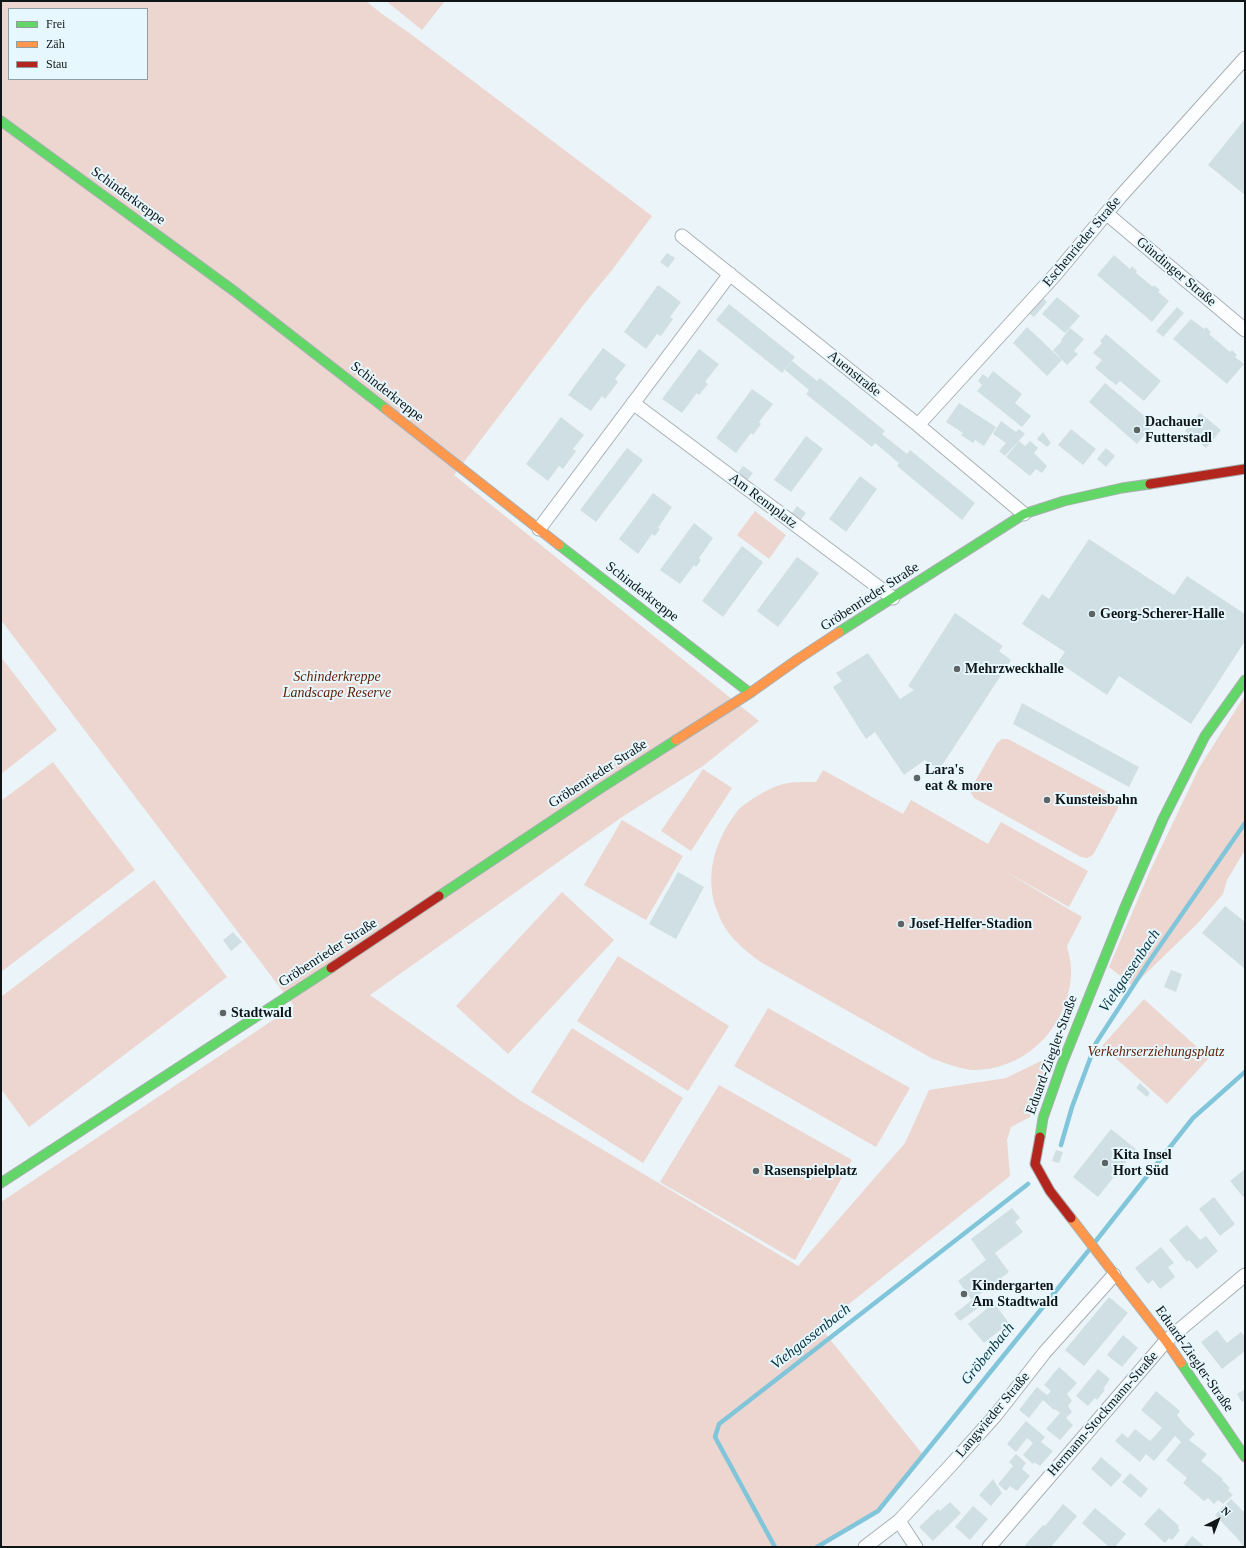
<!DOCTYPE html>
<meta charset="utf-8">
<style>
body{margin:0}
#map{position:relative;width:1246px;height:1548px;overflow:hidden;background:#ebf4f8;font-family:Georgia,serif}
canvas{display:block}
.frame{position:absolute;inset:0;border:2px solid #101618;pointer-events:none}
.legend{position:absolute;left:8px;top:8px;width:140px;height:72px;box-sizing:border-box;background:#e6f7fd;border:1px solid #909da1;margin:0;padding:5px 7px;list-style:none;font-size:12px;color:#101618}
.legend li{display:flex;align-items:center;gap:8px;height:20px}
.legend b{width:20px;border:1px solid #909da1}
.north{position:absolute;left:1198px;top:1500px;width:40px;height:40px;-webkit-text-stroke:3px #e6f7fd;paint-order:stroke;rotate:42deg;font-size:11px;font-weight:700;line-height:16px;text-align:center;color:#101618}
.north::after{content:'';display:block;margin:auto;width:14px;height:18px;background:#101618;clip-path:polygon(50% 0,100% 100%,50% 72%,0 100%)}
</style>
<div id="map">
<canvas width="1246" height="1548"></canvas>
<div class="frame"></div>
<ul class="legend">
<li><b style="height:5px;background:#63d668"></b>Frei</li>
<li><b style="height:5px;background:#ff974d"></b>Zäh</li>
<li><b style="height:5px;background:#b3261e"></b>Stau</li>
</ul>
<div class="north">N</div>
</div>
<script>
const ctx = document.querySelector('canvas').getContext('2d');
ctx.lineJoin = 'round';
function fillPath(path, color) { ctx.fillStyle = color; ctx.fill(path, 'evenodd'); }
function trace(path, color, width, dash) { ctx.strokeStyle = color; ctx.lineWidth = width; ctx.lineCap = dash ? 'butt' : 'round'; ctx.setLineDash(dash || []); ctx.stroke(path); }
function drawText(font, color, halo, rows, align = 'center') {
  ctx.font = font + ' Georgia,serif'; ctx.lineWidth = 4; ctx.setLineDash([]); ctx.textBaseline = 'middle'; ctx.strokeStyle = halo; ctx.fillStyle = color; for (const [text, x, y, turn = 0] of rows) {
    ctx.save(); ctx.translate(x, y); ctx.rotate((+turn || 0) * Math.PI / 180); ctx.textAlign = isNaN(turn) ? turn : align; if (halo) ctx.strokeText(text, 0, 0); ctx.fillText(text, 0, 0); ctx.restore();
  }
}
fillPath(new Path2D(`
 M1,1h365l16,13 26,18 244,184 -40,54 -27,33 -131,172 305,246 -56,45 -81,51 -252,178 151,106 277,165 107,-123 24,-53 77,-12 35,-17h14l-7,12 -18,44 -19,10 -4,13 3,36 -190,151 104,129 -46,55 -61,36h-816v-345l293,-196 -293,-386zM9,9h138v70h-138z
 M386,1h59l-23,29z
 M755,511l31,24 -17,24 -32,-24z
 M1,657l56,73 -56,44z
 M1245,695v155l-18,30 -4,14 -26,30 -64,62 -24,-19 41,-96 49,-103z
 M1002,739h6l105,56 5,6v7l-25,47 -6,3 -6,-1 -107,-59 -3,-5 2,-8 24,-42z
 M53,762l82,108 -134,102v-171z
 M703,769l29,19 -41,63 -30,-20z
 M823,770l80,44 8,-14 77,44 13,-22 87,49 -19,36 -68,-38 81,48 -15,29c2,9 5,19 4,30 -4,51 -44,93 -96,94 -14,0 -29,-7 -42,-11l-174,-98c-17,-13 -34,-27 -41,-48 -12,-29 -7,-58 8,-85 4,-6 9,-15 14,-20 10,-8 24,-17 37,-22 12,-5 26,-4 39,-4z
 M622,820l61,36 -37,64 -62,-35z
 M154,880l73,97 -198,150 -28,-38v-92z
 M562,892l52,48 -106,114 -52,-48z
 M618,956l111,70 -41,65 -111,-70z
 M1144,999l65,59 -42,46 -65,-58z
 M768,1008l142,80 -34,59 -142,-81z
 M572,1028l111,70 -40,65 -112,-71z
 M719,1085l133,75 -57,100 -135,-78z`), '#ecd6cf');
trace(new Path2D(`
 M1061,1145l11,-38 24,-64 52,-80 97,-140
 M1095,1242l98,-124 52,-46
 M775,1547l-60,-110 4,-13 309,-240
 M817,1547l61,-36 211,-261`), '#81c5da', 4.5);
fillPath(new Path2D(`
 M1245,119v76l-37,-30z
 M667,253l8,5 -7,10 -8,-6z
 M1114,255l16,14 2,-3 5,5 -1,2 17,14 1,-2 6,5 -2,2 11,9 -17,21 -55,-47z
 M658,285l23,17 -11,15 3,2 -12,17 -4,-2 -11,15 -22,-17z
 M1041,296l6,6 -13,15 -7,-5z
 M1057,297l23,19 -15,17 -23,-19z
 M729,304l66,53 -13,16 -66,-53z
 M1177,307l7,6 -21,24 -7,-6z
 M1191,319l13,10 2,-2 5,5 -2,2 21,18 2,-2 5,5 -2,2 9,7 -17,20 -54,-45z
 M1027,327l35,33 -15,16 -34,-33z
 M1070,328l14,11 -10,12 4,3 -11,11 -14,-15 9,-9 -1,-1z
 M1106,334l55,47 -17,20 -24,-20 -4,4 -21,-17 7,-8 -9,-7 9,-10 -2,-2z
 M603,348l23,17 -11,14 3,3 -13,17 -3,-3 -11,15 -23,-16z
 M699,349l20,15 -14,18 3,2 -9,11 -2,-2 -15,20 -20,-14z
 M792,361l25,20 3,-3 65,53 -3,3 25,20 3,-4 65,53 -13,17 -65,-54 2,-3 -24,-20 -3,4 -66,-53 3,-4 -24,-20z
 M993,371l29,23 -7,9 16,13 -9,11 -45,-36 5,-6 -4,-4 5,-7 5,4z
 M1105,383l49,41 -17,20 -48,-42z
 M752,389l21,15 -14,18 2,2 -8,11 -2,-2 -15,20 -20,-15z
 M959,403l37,24 -12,19 -9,-6 -2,3 -12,-8 2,-2 -17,-11z
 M1200,413l21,17 -15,18 -21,-17z
 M561,417l23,18 -11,14 3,2 -13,18 -4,-3 -11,15 -22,-17z
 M1001,421l15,11 3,-3 6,5 -20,22 -6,-5 7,-8 -13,-9z
 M1071,429l25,20 -13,16 -25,-20z
 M1043,432l8,11 -4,4 -10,-8z
 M806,436l17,13 -32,43 -17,-12z
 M1019,441l6,5 5,-5 8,7 -4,5 13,13 -5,7 -6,-4 -6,7 -24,-19z
 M627,448l16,12 -47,62 -16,-12z
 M1106,448l9,8 -9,11 -9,-8z
 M743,466l10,7 -6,8 -10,-7z
 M860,476l17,13 -31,43 -17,-13z
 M653,493l19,14 -14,21 2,1 -5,7 -3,-2 -14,20 -19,-15z
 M797,506l9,7 -6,8 -9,-7z
 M694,523l19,15 -14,20 2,2 -5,7 -2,-2 -14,19 -20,-14z
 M1089,539l85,56 13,-19 58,38v27l-54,83 -72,-48 -12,19 -49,-33 7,-10 -43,-28 20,-30 7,5z
 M742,546l21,16 -40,55 -21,-16z
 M797,557l22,16 -41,54 -21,-16z
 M955,613l48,33 -4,5 12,9 -72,110 -14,-10 -21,15 -29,-43 -9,7 -33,-52 9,-6 -6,-8 32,-20 32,46 14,-9 -6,-4z
 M1022,703l117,64 -10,20 -116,-63z
 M678,872l26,15 -28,52 -27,-15z
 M1225,906l20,16v47l-43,-36z
 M233,932l9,10 -11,9 -8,-11z
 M1171,970l11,4 -6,18 -12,-5z
 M225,1008l3,4 -8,5 -3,-3z
 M1140,1083l10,10 -3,4 -11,-9z
 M1111,1129l25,20 -38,48 -25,-20z
 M1056,1150l7,2 -4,11 -7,-2z
 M1245,1169v26l-2,2 -13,-16z
 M1214,1197l21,27 -15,12 -21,-27z
 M1012,1208l8,10 -5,4 8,10 -28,21 14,19 -37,28 6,8 -18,13 -6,-7 18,-14 -14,-19 28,-21 -15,-21z
 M1187,1225l13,15 6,-4 12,15 -21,18 -8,-9 -2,2 -18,-22z
 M1161,1247l13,16 -6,4 7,10 -15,12 -7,-9 -5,4 -13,-16z
 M1109,1297l19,16 -44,53 -19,-16z
 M994,1303l15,20 -25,20 -16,-19z
 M1217,1330l10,13 14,-11 4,5v14l-23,18 -21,-27z
 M1123,1335l15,13 -16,19 -15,-12z
 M1059,1367l18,16 -10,11 5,7 -4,5 4,6 -6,6 7,7 -13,15 -14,-11 14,-16 -5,-4 -1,1 -11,-10 -14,18 -10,-8 18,-23 10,8 4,-4 -7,-6z
 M1098,1369l12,10 -7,10 2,1 -8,10 -2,-2 -7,8 -12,-10z
 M1245,1389v11l-3,2 -5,-8z
 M1156,1391l24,20 -3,4 8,10 10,9 -6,6 18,14 -6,7 22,18 -1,1 8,8 -2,2 5,5 -10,9 -5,-4 -4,4 -6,-6 -4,3 -21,-18 4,-5 -21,-18 15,-18 -6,-6 -21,25 -8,-7 -6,8 -25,-21 7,-8 6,5 7,-9 15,12 12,-13 -21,-18z
 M1026,1421l19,16 -4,5 12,9 -13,15 -6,-4 -1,2 -10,-9 10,-12 -6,-5 -11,14 -9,-8z
 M1016,1454l10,9 -4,6 8,7 -13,15 -7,-5 -4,5 -8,-7 15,-18 -4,-4z
 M1101,1457l21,18 -11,12 -20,-18z
 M1130,1473l18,16 -7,9 -19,-16z
 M993,1479l9,14 -11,13 -12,-11z
 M1231,1499l14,14v34h-2l-5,-8 -23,-24z
 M950,1502l11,11 -28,28 -14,-14 19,-18 2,2z
 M1063,1504l14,12 -26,31h-23l-3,-2 18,-20 2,1z
 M973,1506l15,13 -18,21 -15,-13z
 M1095,1508l31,26 -11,13h-6l-27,-24z
 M1159,1508l20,18 -1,2 2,2 -8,10 -3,-2 -4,5 -21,-19z
 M1192,1536l6,5 7,6h-22z`), '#d0dfe4');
const street = new Path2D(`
 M1107,214l138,116
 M682,236l236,189 106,89
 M633,403l260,195
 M918,425l137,-150 65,-78 125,-139
 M539,529l191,-255
 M899,1521l17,26
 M865,1547l34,-26 52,-56 44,-49 50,-64 69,-77
 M989,1547l177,-206 79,-66`);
const fast = new Path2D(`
 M1,121l233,170 152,118
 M559,545l191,148
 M839,632l185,-118 40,-13 58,-13 28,-4
 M439,896l162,-108 75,-48
 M1040,1137l3,-19 19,-54 63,-157 38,-88 42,-83 40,-56
 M1,1183l330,-215
 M1181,1363l64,94`);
const slow = new Path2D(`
 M386,409l173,136
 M676,740l74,-47 48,-34 41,-27
 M1071,1218l95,123 15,22`);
const jam = new Path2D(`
 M1150,484l95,-15
 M331,968l108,-72
 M1040,1137l-5,27 15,27 21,27`);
trace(street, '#a9b0b3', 15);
trace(fast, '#a9b0b3', 11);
trace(slow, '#a9b0b3', 11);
trace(jam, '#a9b0b3', 11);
trace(street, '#fcfdfe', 13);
trace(fast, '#63d668', 9);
trace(slow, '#ff974d', 9);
trace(jam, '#b3261e', 9);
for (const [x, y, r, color] of [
 [1137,430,4,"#5d6466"],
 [1092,614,4,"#5d6466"],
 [957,669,4,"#5d6466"],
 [917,778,4,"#5d6466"],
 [1047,800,4,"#5d6466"],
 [901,924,4,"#5d6466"],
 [223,1013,4,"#5d6466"],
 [1105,1163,4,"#5d6466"],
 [756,1171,4,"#5d6466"],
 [964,1294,4,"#5d6466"]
]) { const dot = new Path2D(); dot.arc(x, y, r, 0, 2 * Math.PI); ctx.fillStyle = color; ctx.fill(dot); trace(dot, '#e6f7fd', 1.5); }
drawText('14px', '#101618', '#e6f7fd', [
 ["Schinderkreppe",128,196,36],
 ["Eschenrieder Straße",1082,242,-50],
 ["Gündinger Straße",1176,272,40],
 ["Auenstraße",854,374,39],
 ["Schinderkreppe",387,392,38],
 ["Am Rennplatz",763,501,37],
 ["Schinderkreppe",642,592,38],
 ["Gröbenrieder Straße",870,597,-33],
 ["Gröbenrieder Straße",598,774,-33],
 ["Gröbenrieder Straße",328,953,-33],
 ["Eduard-Ziegler-Straße",1052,1055,-70],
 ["Eduard-Ziegler-Straße",1194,1359,55],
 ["Hermann-Stockmann-Straße",1103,1414,-49],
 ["Langwieder Straße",993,1415,-50]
]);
drawText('bold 14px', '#101618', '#e6f7fd', [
 ["Dachauer",1145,422],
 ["Futterstadl",1145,438],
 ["Georg-Scherer-Halle",1100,614],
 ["Mehrzweckhalle",965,669],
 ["Lara's",925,770],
 ["eat & more",925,786],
 ["Kunsteisbahn",1055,800],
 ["Josef-Helfer-Stadion",909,924],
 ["Stadtwald",231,1013],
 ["Kita Insel",1113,1155],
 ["Hort Süd",1113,1171],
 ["Rasenspielplatz",764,1171],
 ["Kindergarten",972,1286],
 ["Am Stadtwald",972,1302]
], 'left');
drawText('italic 14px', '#642209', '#e6f7fd', [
 ["Schinderkreppe",337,677],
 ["Landscape Reserve",337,693],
 ["Verkehrserziehungsplatz",1156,1052]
]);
drawText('italic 15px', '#04323e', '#e6f7fd', [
 ["Viehgassenbach",1130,971,-56],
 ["Viehgassenbach",811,1337,-38],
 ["Gröbenbach",988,1354,-51]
]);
</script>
